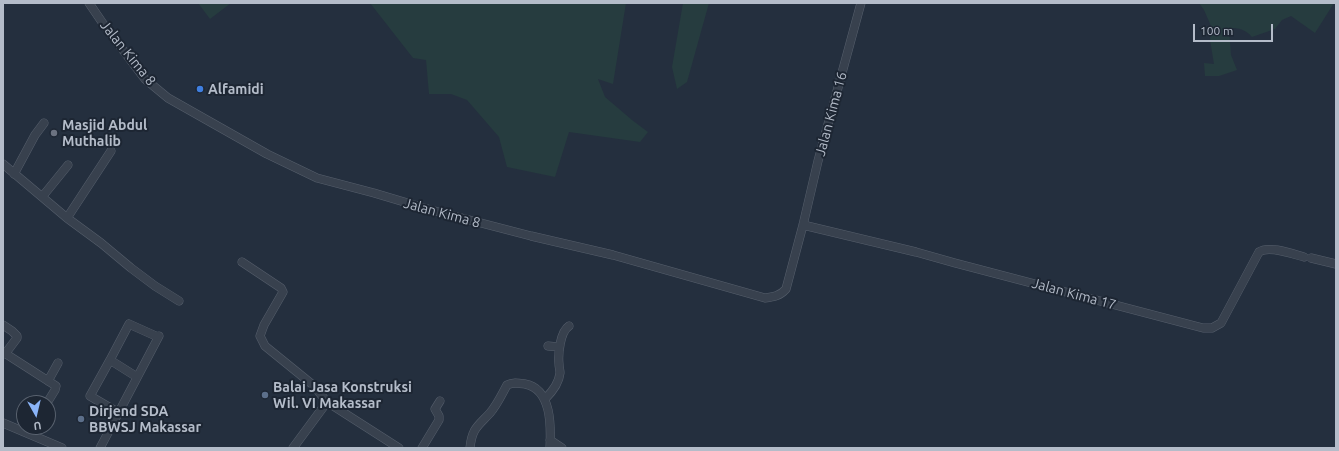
<!DOCTYPE html>
<style>
body{margin:0}
#map{position:relative;width:1339px;height:451px;overflow:hidden;background:#242f3e;font-family:Ubuntu,sans-serif}
canvas{display:block}
.frame{position:absolute;inset:0;border:4px solid #b4bcc9;pointer-events:none}
.north{position:absolute;left:16px;top:395px;width:40px;height:40px;box-sizing:border-box;background:#1d2633;border:1px solid #59626f;border-radius:50%;rotate:172deg;font-size:11px;font-weight:700;line-height:16px;text-align:center;color:#b4bcc9}
.north::after{content:'';display:block;margin:auto;width:14px;height:18px;background:#8ab4f8;clip-path:polygon(50% 0,100% 100%,50% 72%,0 100%)}
.scale{position:absolute;left:1193px;top:24px;width:80px;height:18px;box-sizing:border-box;border:2px solid #b4bcc9;border-top:0;padding-left:5px;font-size:12px;line-height:14px;white-space:nowrap;color:#b4bcc9;-webkit-text-stroke:3px #1d2633;paint-order:stroke}
</style>
<div id="map">
<canvas width="1339" height="451"></canvas>
<div class="frame"></div>
<div class="north">U</div>
<div class="scale">100 m</div>
</div>
<script>
const ctx = document.querySelector('canvas').getContext('2d');
ctx.lineJoin = 'round';
function fillPath(path, color) { ctx.fillStyle = color; ctx.fill(path, 'evenodd'); }
function trace(path, color, width, dash) { ctx.strokeStyle = color; ctx.lineWidth = width; ctx.lineCap = dash ? 'butt' : 'round'; ctx.setLineDash(dash || []); ctx.stroke(path); }
function drawText(font, color, halo, rows, align = 'center') {
  ctx.font = font + ' Ubuntu,sans-serif'; ctx.lineWidth = 4; ctx.setLineDash([]); ctx.textBaseline = 'middle'; ctx.strokeStyle = halo; ctx.fillStyle = color; for (const [text, x, y, turn = 0] of rows) {
    ctx.save(); ctx.translate(x, y); ctx.rotate((+turn || 0) * Math.PI / 180); ctx.textAlign = isNaN(turn) ? turn : align; if (halo) ctx.strokeText(text, 0, 0); ctx.fillText(text, 0, 0); ctx.restore();
  }
}
fillPath(new Path2D(`
 M198,3h33l-21,16z
 M370,3h256l-13,81 -15,-5 7,18 27,23 16,12 -8,10 -71,-10 -14,45 -48,-10 -8,-30 -32,-37 -16,-6h-22l-3,-34 -13,-2z
 M683,3h26l-22,79 -10,7 -5,-22z
 M1199,3h135l-19,30 -24,-17 -9,4 -7,9 -23,8c-7,-8 -13,-9 -23,-9l2,27 6,15 -18,6h-14l-1,-13 10,1 -4,-24 1,-14 -7,-16z`), '#263c3f');
const minor = new Path2D(`
 M89,3l15,22 41,54 23,19 99,56 50,24 57,15 57,17 100,26 82,19 152,43c8,-1 15,-2 21,-9l17,-64 15,-64 43,-158
 M3,164l64,54 34,25 30,25 24,18 24,15
 M14,174l21,-39 9,-12
 M42,197l26,-32
 M67,218l44,-67
 M803,225l113,27 39,11 248,65h9l9,-5 38,-71c10,-7 34,2 45,5
 M1311,258l25,6
 M242,262l39,26 2,4 -19,33 -4,11 5,10 48,39 14,17
 M3,325l9,6 5,5v2l-12,16
 M548,346l11,1
 M3,352l53,34 -1,4 -8,13
 M110,360l-20,36 29,17
 M137,377l-27,-17 19,-36 29,13
 M48,381l10,-18
 M545,399c7,-7 14,-15 15,-26 0,-3 -1,-6 -1,-9 -1,-10 1,-32 10,-38
 M3,423l59,25
 M550,440l12,8
 M100,448l59,-112
 M293,448l34,-46 72,46
 M422,448l17,-28v-4l-4,-7 5,-8
 M470,448c2,-20 8,-22 20,-35 7,-8 12,-19 17,-28 6,-3 11,-2 18,-1 27,5 26,43 25,64`);
trace(minor, '#565f6c', 9);
trace(minor, '#38414e', 8);
for (const [x, y, r, color] of [
 [200,89,4,"#3f7fe0"],
 [54,133,4,"#6b7280"],
 [265,395,4,"#5c6f8a"],
 [81,419,4,"#5c6f8a"]
]) { const dot = new Path2D(); dot.arc(x, y, r, 0, 2 * Math.PI); ctx.fillStyle = color; ctx.fill(dot); trace(dot, '#1d2633', 1.5); }
drawText('14px', '#b4bcc9', '#1d2633', [
 ["Jalan Kima 8",128,53,51],
 ["Jalan Kima 16",831,114,-75],
 ["Jalan Kima 8",442,213,15],
 ["Jalan Kima 17",1074,294,15]
]);
drawText('bold 14px', '#b4bcc9', '#1d2633', [
 ["Alfamidi",208,89],
 ["Masjid Abdul",62,125],
 ["Muthalib",62,141],
 ["Balai Jasa Konstruksi",273,387],
 ["Wil. VI Makassar",273,403],
 ["Dirjend SDA",89,411],
 ["BBWSJ Makassar",89,427]
], 'left');
</script>
